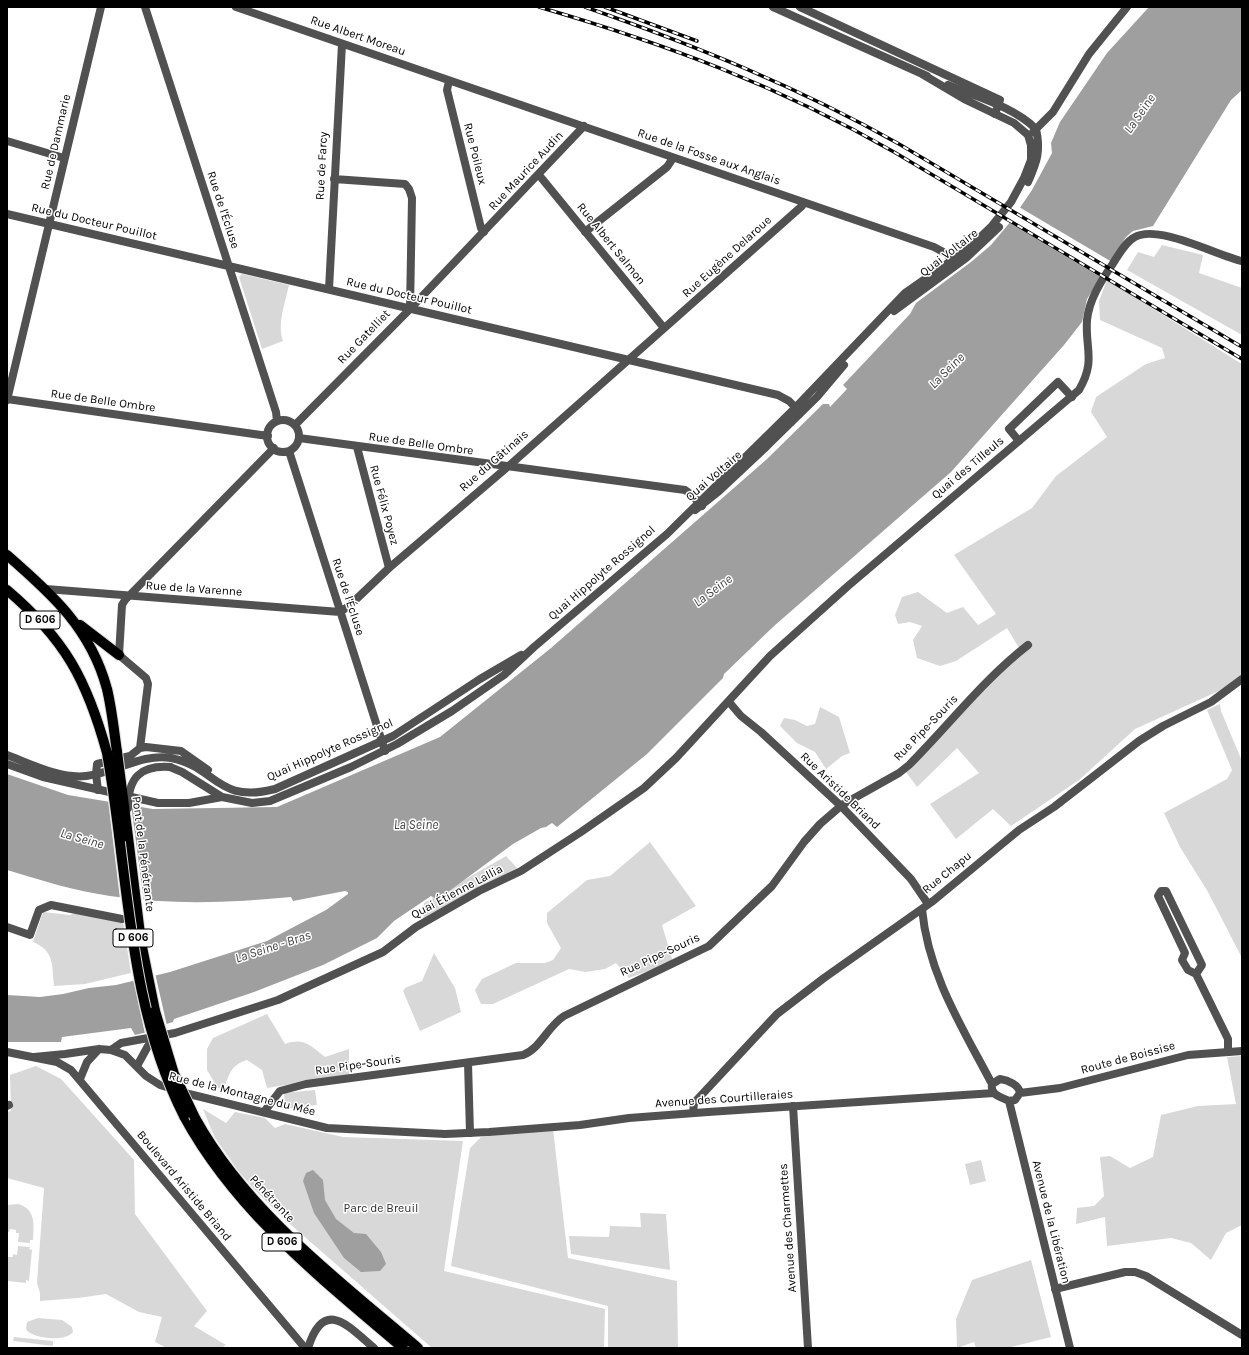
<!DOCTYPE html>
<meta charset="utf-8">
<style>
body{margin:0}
#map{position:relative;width:1249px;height:1355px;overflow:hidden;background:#fff;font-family:Karla,sans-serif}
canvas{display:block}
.frame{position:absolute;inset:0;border:8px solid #000;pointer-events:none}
</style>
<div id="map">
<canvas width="1249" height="1355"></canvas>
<div class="frame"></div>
</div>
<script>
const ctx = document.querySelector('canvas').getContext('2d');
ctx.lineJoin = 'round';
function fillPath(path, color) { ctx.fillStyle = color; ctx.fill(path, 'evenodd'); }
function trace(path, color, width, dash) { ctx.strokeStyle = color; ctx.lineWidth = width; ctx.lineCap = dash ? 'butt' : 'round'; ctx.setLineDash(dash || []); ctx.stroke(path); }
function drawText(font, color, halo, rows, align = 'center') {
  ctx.font = font + ' Karla,sans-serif'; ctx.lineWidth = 3; ctx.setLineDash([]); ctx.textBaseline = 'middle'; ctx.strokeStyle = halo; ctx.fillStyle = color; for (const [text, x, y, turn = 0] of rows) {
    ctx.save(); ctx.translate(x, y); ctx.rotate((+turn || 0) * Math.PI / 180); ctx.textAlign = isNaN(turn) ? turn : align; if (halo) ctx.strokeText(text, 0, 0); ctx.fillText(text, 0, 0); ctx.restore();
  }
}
fillPath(new Path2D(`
 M1162,245l41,10 -4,18 43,15v47l-115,-65 11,-18 16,5z
 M242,274l47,11c-4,19 -12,38 -6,56l-21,8 -23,-72z
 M1107,280l135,84v310l-21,16 -86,39 -56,51 -68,46 -18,-17 -37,30 -26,-35 49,-31 -22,-25 -40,39 -11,-15 75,-81 41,-38 -15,-25 -51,33 -16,5 -23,-8 -4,-18 9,-14 -12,-4 -12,2 -3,-9 7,-18 16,-5 29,21 16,-6 15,18 18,-11 -42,-59 78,-47 24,-32 51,-39 -16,-25 5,-15 50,-33 19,-6 -3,-10 -62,-28 -1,-19z
 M1220,704l1,7 21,50v197l-34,-66 -28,-45 -16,-34 63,-34 5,-9 -25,-60z
 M820,707l19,10 11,36 -8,3 -16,13 -11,-17 -18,-9 -17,-17 4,-8 11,2 12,6 8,-2z
 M650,842l46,64 -34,19 11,37 -44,16 -13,-15 -11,6 -19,3 -17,-3 -76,35h-12l-6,-14 7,-11 34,-16h29l8,-3 8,-12 -14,-25v-10l40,-33 23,-4z
 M506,856l11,12 -94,53 1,-18z
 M43,912l27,3 5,-2 48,9 8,51 -46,11 -31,2c-2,-20 1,-35 -21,-44z
 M434,953l21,35 6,24 -41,19 -17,-40 2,-3 17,-7z
 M267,1014l18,30c19,-7 26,2 40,13l24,-8v26l-82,13 -5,-18 -15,-10c-16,5 -17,13 -23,28h-6l-11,-18v-21l6,-11z
 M1242,1056v169l-16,8 -15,27 -20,-17 -20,-5 -64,8 -2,-29 -29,7 1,-16 17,-2 10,-10 -4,-39 10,-1 20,12 23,-11 8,-42 37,-9 38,-2 -9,-47z
 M36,1066l25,13 73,81 1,54 72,97 -13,15 32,19 -5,3h-54l-12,-6 7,-25 -23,-5 -33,-18 -28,4 -38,3v-8l-3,-10 7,-95 -37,-10v-66l4,-1 -1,-36z
 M315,1090l2,15 -32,4 -1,-16z
 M203,1109l23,14 9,-11 30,6 10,10 10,-4 58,13 120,4 -19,130 161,38 -1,39h-172l-150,-131 -28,-28 -15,-17 -24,-34z
 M553,1129l15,129 109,23 1,67h-70v-42l-157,-40 19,-118 11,-11z
 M981,1160l5,21 -16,4 -5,-21z
 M18,1204c18,5 16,21 15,36h-3v3l-12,-1 1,-9h-3v-3l-6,-1 -1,3h-2v-27z
 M640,1213l26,1 4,56 -99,-16 -2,-18 40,1 1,-11 31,1z
 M18,1246l12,1 -1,2 3,1 -3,31 -3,-1v3l-19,-2v-27v3h6v-3l4,1z
 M1031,1260l20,77 -44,11h-31l-2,-6 -17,6 -1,-29 16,-39z
 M38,1318l24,2 10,7 1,5c-8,11 -43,6 -47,-3l1,-7z
 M14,1337l39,4v5l-40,-5z`), '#d8d8d8');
fillPath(new Path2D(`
 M1149,7h93v83l-11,10 -78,126 -20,5 -7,6 -39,62 -5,23 -18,23 -113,127 -177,154 -50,48 -1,4 -76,76 -90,73 -5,-4 -6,4 -5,1 -28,16 -76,56 -6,-4 -37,25 -17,17 -54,27 -69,27 -80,27 -1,3 -10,3 -7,5 -21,5 -4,-7 -69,9 -1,5h-54v-47l33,2 23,-3 26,-6 27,-3 54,-13 97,-31 59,-31 22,-16v-2l-3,-1 -52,10 -2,-4c-60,6 -121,8 -181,-1 -35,-5 -70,-16 -103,-26v-96l61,21 85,14 124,-2 163,-70 111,-89 216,-189 56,-55h6l1,3 17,-18 -4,-4 67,-71 6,-11 55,-41 20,-17 20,-24 21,-31 20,-37 -1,-10 9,-21 47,-69z
 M313,1170l10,10 2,20 11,19 18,14 12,1 15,18 5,12 -6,7 -19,1 -17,-14 -30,-45 -11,-32 3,-8z`), '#9f9f9f');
fillPath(new Path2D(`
 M1019,207l93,55 -10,16 -94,-56z
 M108,800l23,4 13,98 -24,-3z
 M155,973l12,53 -10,6 -12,2 -12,-55z`), '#fff');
const primary = new Path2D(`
 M7,555c45,39 84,74 100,134 5,21 7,42 10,63
 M7,590c58,49 80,90 100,163
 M80,625l39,30
 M128,837l13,105 14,69
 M184,1116c52,96 138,163 219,232
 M195,1118c52,94 142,161 223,230`);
trace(primary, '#dbdbdb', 12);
trace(new Path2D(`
 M145,7l131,405 1,9
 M236,7l698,240 13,7 8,11
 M800,7l200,93 -5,14
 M449,81l-2,9 34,138 3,4
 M7,141l57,17
 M539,175l125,153
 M334,179l71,5 4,5 3,9 -2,111
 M7,214l771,181 11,6 11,11
 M585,232l82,-65 6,-9
 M329,289l13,-245
 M7,399l261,37
 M7,400l94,-393
 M267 436a16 16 0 1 1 32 0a16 16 0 1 1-32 0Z
 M295,425l115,-116 174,-183
 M299,438l386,52 7,5 10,11
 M1019,441l-10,-12 49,-47 14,15
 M357,447l32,121
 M289,451l96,300
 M46,589l294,23
 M340,612l9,-6 40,-38 122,-104 291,-258 1,-4
 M119,655l3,-50 3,-5 149,-152
 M729,702l12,14 20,16 80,74 70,73 17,25
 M96,774l2,16
 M1161,891h5l36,74 -6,9 -8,-4 -6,-10 3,-7 -27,-57z
 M922,909c6,65 40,118 70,175
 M7,927l23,8 9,-25 12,-5 71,14
 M1196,974l32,65v13
 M468,1063l2,70
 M7,1106l2,-1
 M793,1106l15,242
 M264,1112l16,-21 26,-7 217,-29c18,-7 24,-28 41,-39l145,-70 63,-60 32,-44 16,-18 22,-19 57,-32 10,-8c40,-40 74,-85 119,-120
 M693,1113l1,-10 83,-89 47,-36 109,-77 86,-71 35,-23 85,-66 24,-15 48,-24 31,-23
 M1055,1289l70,-17h10l11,4 96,59
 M308,1348c16,-51 40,-22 66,0`), '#515151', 8);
trace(new Path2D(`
 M773,7l154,69
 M948,85c29,12 66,22 88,44
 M1033,132l20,-20 36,-58 38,-47
 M1028,182c9,-20 13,-31 8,-53
 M894,311l72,-53 33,-31
 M695,510l24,-19 48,-45 50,-49 27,-32
 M119,655l27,23 2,6 -8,64
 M7,755c24,9 53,24 79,21 30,-3 55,-23 85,-18 46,9 45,46 104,31l118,-53 87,-57 41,-24
 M7,764l36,13 115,26h31l33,-6 30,6 18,-2 81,-34 46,-23 55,-33 52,-36 30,-28 133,-113 129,-127 109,-114 63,-44 23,-22 20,-25 13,-24 7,-18v-15l-3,-10 -14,-12 -48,-23 -44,-26
 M170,767l12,5 40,25
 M96,774l1,-10 33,-8 10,-8 6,-1 35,4 27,19
 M111,1050l10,-7 54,-10 103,-33 105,-48 33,-25 63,-36 42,-20 60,-39 63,-44 32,-30 94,-102 78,-70 231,-196c17,-29 6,-41 8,-70 2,-20 14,-39 25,-55 6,-9 13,-23 23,-28 23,-13 81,18 107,24
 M7,1052l50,10 14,8 234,278
 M34,1057l31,-3 34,-5 12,1 14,5 21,21 14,9 29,9 138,34 118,6 44,-2 91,-7 49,-7 79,-6 286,-19
 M137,1066l11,-20 9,-9
 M80,1079l7,-17 12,-13
 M1000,1079c8,1 19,6 20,14l-5,7 -6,1c-8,-4 -19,-6 -17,-17z
 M1020,1093l40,-5 128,-33 54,-4
 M1009,1101l61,247`), '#515151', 8);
trace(primary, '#000', 10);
const rail = new Path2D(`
 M539,7c127,37 240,79 355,145l348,207
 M585,7c109,38 213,80 314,137l343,203
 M605,7l92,34`);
trace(rail, '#000', 3.5);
trace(rail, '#fff', 2, [6]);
const primaryBridge = new Path2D(`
 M117,752l11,85
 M107,753c22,122 20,251 77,363
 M155,1011l19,63 21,44`);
trace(primaryBridge, '#dbdbdb', 12, []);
trace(new Path2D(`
 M128,808c0,-30 12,-43 42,-41`), '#515151', 8);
trace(primaryBridge, '#000', 10);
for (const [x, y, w] of [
 [40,620,40],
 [133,938,40],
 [282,1242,40]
]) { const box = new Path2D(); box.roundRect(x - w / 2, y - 9, w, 18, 3); ctx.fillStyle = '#fff'; ctx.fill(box); trace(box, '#000', 1); }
drawText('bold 11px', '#000', null, [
 ["D 606",40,620],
 ["D 606",133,938],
 ["D 606",282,1242]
]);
drawText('12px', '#000', '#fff', [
 ["Rue Albert Moreau",358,36,19],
 ["Rue de Dammarie",56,142,-77],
 ["Rue Poileux",475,154,76],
 ["Rue de la Fosse aux Anglais",709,157,19],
 ["Rue de Farcy",322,166,-87],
 ["Rue Maurice Audin",526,171,-47],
 ["Rue de l'Écluse",223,210,72],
 ["Rue du Docteur Pouillot",94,222,13],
 ["Rue Albert Salmon",611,244,51],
 ["Quai Voltaire",949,253,-38],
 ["Rue Eugène Delaroue",727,257,-42],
 ["Rue du Docteur Pouillot",409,296,13],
 ["Rue Gatelliet",364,337,-46],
 ["Rue de Belle Ombre",103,401,8],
 ["Rue de Belle Ombre",421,444,8],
 ["Rue du Gâtinais",494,461,-41],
 ["Quai des Tilleuls",968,468,-40],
 ["Quai Voltaire",714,476,-41],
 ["Rue Félix Poyez",384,505,75],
 ["Quai Hippolyte Rossignol",602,573,-41],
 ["Rue de la Varenne",194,589,4],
 ["Rue de l'Écluse",348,597,72],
 ["Rue Pipe-Souris",926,728,-46],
 ["Quai Hippolyte Rossignol",330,750,-24],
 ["Rue Aristide Briand",840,791,44],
 ["Pont de la Pénétrante",143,854,83],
 ["Rue Chapu",947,873,-39],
 ["Quai Étienne Lallia",457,892,-28],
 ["Rue Pipe-Souris",660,955,-25],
 ["Route de Boissise",1128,1058,-15],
 ["Rue Pipe-Souris",358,1065,-8],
 ["Rue de la Montagne du Mée",242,1094,14],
 ["Avenue des Courtilleraies",724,1099,-4],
 ["Boulevard Aristide Briand",184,1186,50],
 ["Pénétrante",272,1199,47],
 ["Avenue de la Libération",1051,1222,76],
 ["Avenue des Charmettes",788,1228,-94]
]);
drawText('12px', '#2f2f2f', '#fff', [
 ["Parc de Breuil",381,1209]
]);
drawText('italic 13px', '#404040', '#fff', [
 ["La Seine",1140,114,-55],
 ["La Seine",947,371,-45],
 ["La Seine",713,591,-37],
 ["La Seine",416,825],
 ["La Seine",82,839,16],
 ["La Seine - Bras",273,947,-18]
]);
</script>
